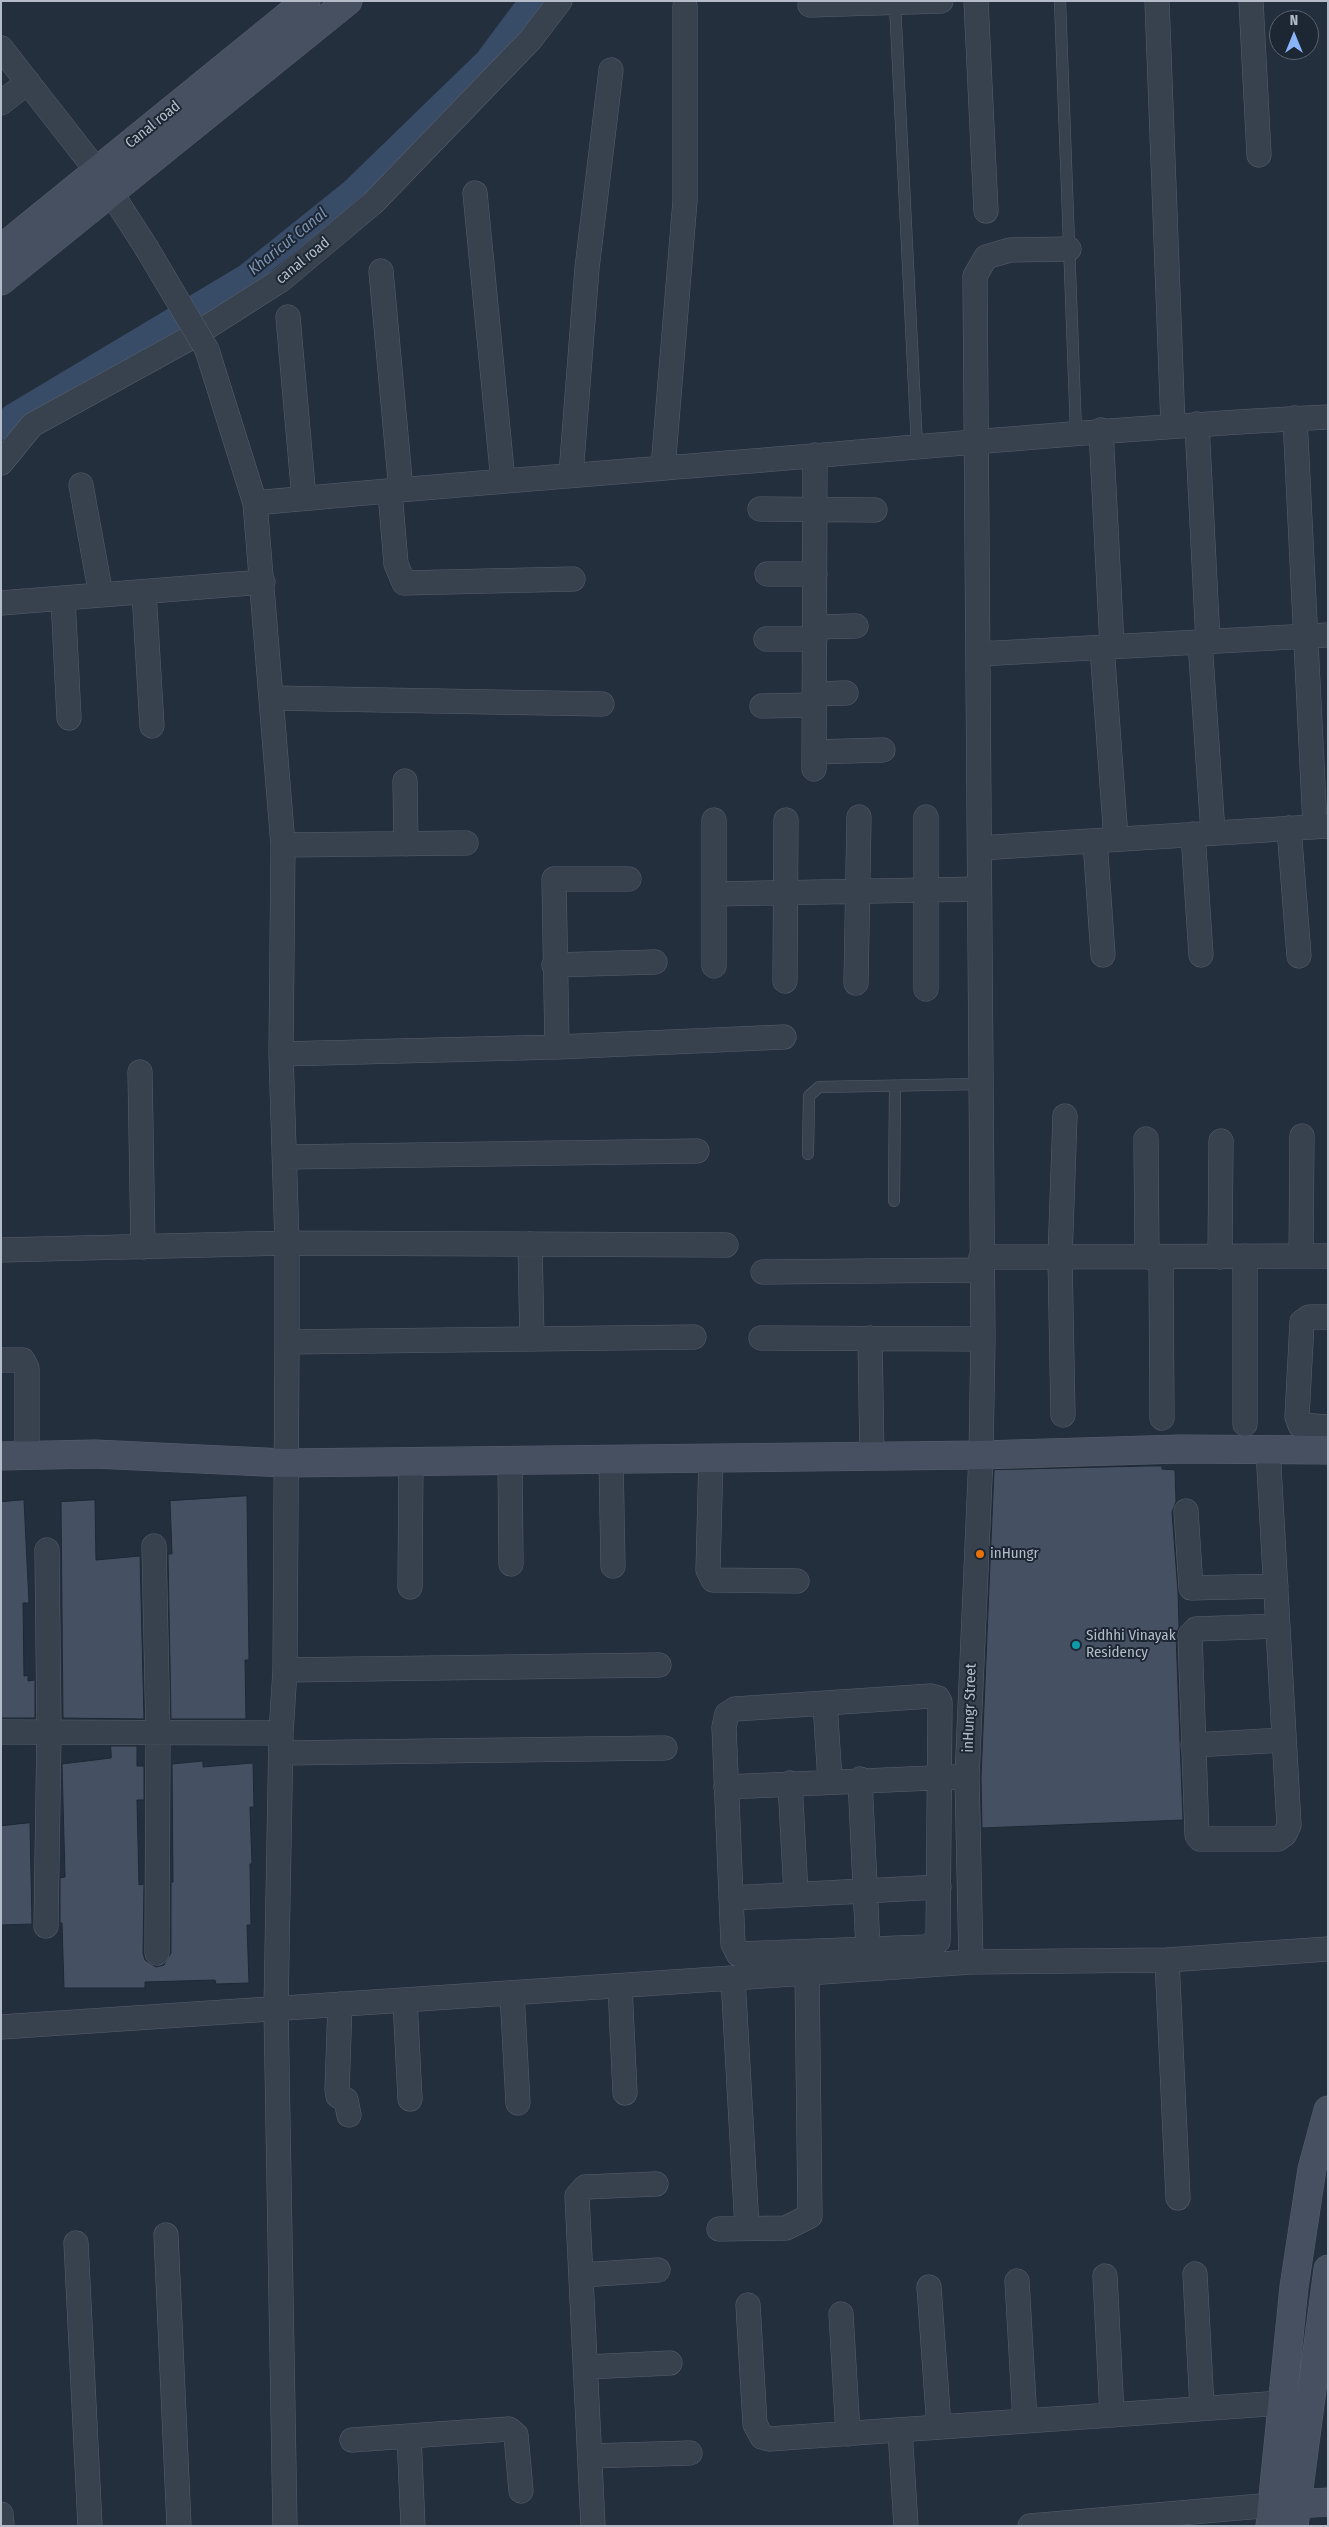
<!DOCTYPE html>
<style>
body{margin:0}
#map{position:relative;width:1329px;height:2527px;overflow:hidden;background:#242f3e;font-family:"Fira Sans Condensed",sans-serif}
canvas{display:block}
.frame{position:absolute;inset:0;border:2px solid #b4bcc9;pointer-events:none}
.north{position:absolute;left:1269px;top:10px;width:50px;height:50px;box-sizing:border-box;background:#1d2633;border:1px solid #59626f;border-radius:50%;rotate:0deg;font-size:14px;font-weight:700;line-height:20px;text-align:center;color:#b4bcc9}
.north::after{content:'';display:block;margin:auto;width:18px;height:22px;background:#8ab4f8;clip-path:polygon(50% 0,100% 100%,50% 72%,0 100%)}
</style>
<div id="map">
<canvas width="1329" height="2527"></canvas>
<div class="frame"></div>
<div class="north">N</div>
</div>
<script>
const ctx = document.querySelector('canvas').getContext('2d');
ctx.lineJoin = 'round';
function trace(path, color, width, dash) { ctx.strokeStyle = color; ctx.lineWidth = width; ctx.lineCap = dash ? 'butt' : 'round'; ctx.setLineDash(dash || []); ctx.stroke(path); }
function fillPath(path, color) { ctx.fillStyle = color; ctx.fill(path, 'evenodd'); }
function drawText(font, color, halo, rows, align = 'center') {
  ctx.font = font + ' "Fira Sans Condensed",sans-serif'; ctx.lineWidth = 4; ctx.setLineDash([]); ctx.textBaseline = 'middle'; ctx.strokeStyle = halo; ctx.fillStyle = color; for (const [text, x, y, turn = 0] of rows) {
    ctx.save(); ctx.translate(x, y); ctx.rotate((+turn || 0) * Math.PI / 180); ctx.textAlign = isNaN(turn) ? turn : align; if (halo) ctx.strokeText(text, 0, 0); ctx.fillText(text, 0, 0); ctx.restore();
  }
}
trace(new Path2D(`
 M1,428l11,-12 234,-140 106,-85 135,-131 44,-59`), '#394c67', 24);
const building = new Path2D(`
 M1147,1466h15v3l13,1 1,32 -4,10 6,80 1,35 -3,8 7,185 -201,8 -1,-51 13,-307z
 M247,1496l2,164h-4l1,59h-75l-3,-165h4l-2,-53z
 M24,1500l5,103h-6l1,73 4,-1v6l7,-1v38h-34v-216z
 M95,1500l1,60 44,-4 4,163 -81,-1 -2,-216z
 M111,1746h26v20h7v34h-7l2,85 5,-1 -1,69 2,7 11,7 8,-2 7,-12v-71h2l-1,-118 31,-3v6l50,-4 1,44h-4l2,57h-2l1,61h-4l2,58 -33,1 -1,-4 -70,2v6h-81l-2,-65h-2v-45l5,-1 -3,-113 49,-6z
 M30,1823l2,101 -31,1v-99z`);
fillPath(building, '#455162');
trace(building, '#1f2835', 1);
const lane = new Path2D(`
 M1060,1l16,431
 M895,4l22,442
 M808,1154l1,-58 10,-9 161,-3
 M894,1201l1,-115`);
const street = new Path2D(`
 M976,1l10,210
 M1157,1l16,425
 M1251,1l8,154
 M810,5l131,-4
 M1,48l96,123 49,76
 M1,103l27,-21
 M475,193l28,288
 M381,271l20,219
 M288,317l16,181
 M207,350l48,153c137,-13 273,-24 410,-35 221,-17 441,-40 663,-51
 M1295,418l20,408
 M1197,424l11,218
 M1101,430l11,216
 M1,463l31,-38 158,-87 91,-58 92,-77 158,-164 29,-38
 M663,468l22,-267v-195
 M571,474l16,-206 24,-198
 M81,485l20,110
 M390,492l6,72 8,19 169,-4
 M255,503l28,342 -2,209 6,189v99l-2,328 -4,63 -5,275 9,518
 M760,509l115,1
 M767,574h48
 M144,592l8,134
 M63,598l6,120
 M1,603l262,-21
 M815,627l41,-1
 M766,639h49
 M1200,642l13,191
 M1102,647l14,192
 M979,654l349,-19
 M815,694l31,-1
 M273,698l329,6
 M762,706l52,-1
 M814,752l69,-2
 M814,769l1,-314
 M405,781l1,63
 M926,817v172
 M714,820v146
 M1289,828l10,128
 M1193,834l8,121
 M1095,841l8,114
 M283,845l183,-2
 M980,848l348,-22
 M715,894l264,-5
 M554,965l101,-3
 M785,981l1,-161
 M856,983l3,-166
 M557,1047l-3,-168h75
 M281,1054l276,-7 227,-10
 M140,1072l3,175
 M1146,1139l1,118
 M285,1157l412,-6
 M530,1244l2,95
 M1,1250l286,-7 439,2
 M1245,1256v168
 M1301,1256l1,-120
 M981,1257l347,-1
 M1161,1257l1,161
 M1220,1257l1,-116
 M763,1272l219,-2
 M1328,1317h-19l-7,5 -5,95 3,8 28,2
 M761,1338l222,1
 M870,1338l2,118
 M287,1342l407,-5
 M1,1360h22l4,8v88
 M1063,1415l-3,-157 5,-142
 M1268,1449l21,376 -4,9 -7,5h-78l-3,-4 -7,-200 6,-6 82,-3
 M711,1457l-3,113 5,10 84,1
 M611,1458l2,108
 M510,1460l1,104
 M1186,1511l5,77 85,-2
 M154,1546l4,187 -1,220
 M410,1587l1,-127
 M285,1670l374,-5
 M931,1696l7,2 2,4 -2,239 -13,6 -187,7 -5,-10 -9,-217 3,-13 8,-5z
 M825,1703l5,78
 M1,1732l280,1
 M1193,1745l91,-5
 M282,1753l383,-5
 M860,1779l8,170
 M790,1783l6,111
 M726,1787l229,-10
 M731,1898l208,-11
 M46,1926l3,-194 -2,-182
 M1167,1960l11,238
 M971,1962l-4,-185 14,-322 2,-116 -8,-1063 11,-19 24,-7 59,-1
 M733,1978l14,250
 M620,1986l5,107
 M512,1993l6,110
 M405,2000l5,99
 M340,2004l-3,86 1,6 8,4 3,15
 M1,2027l970,-65 196,-2 161,-11
 M719,2229l67,-1 24,-12 -3,-243
 M166,2235l13,291
 M76,2243l14,283
 M1195,2274l7,134
 M581,2275l77,-5
 M1105,2276l7,139
 M1017,2281l8,140
 M929,2287l10,140
 M748,2305l7,119 7,13 7,2 513,-36
 M841,2314l7,120
 M587,2367l83,-4
 M900,2430l6,96
 M409,2436l4,90
 M352,2440l157,-11 7,6 5,56
 M590,2456l100,-3
 M1,2514l1,12
 M593,2526l-16,-330 8,-9 71,-3
 M1030,2526l243,-21`);
const secondary = new Path2D(`
 M1,249l305,-248
 M1,281l347,-280
 M1,1456l94,-2 190,9 696,-8 199,-6 148,1
 M1280,2505l48,-3
 M1270,2526l24,-239 18,-118 16,-59
 M1294,2526l34,-257`);
trace(lane, '#565f6c', 12);
trace(street, '#565f6c', 25);
trace(secondary, '#565f6c', 29);
trace(lane, '#38414e', 11);
trace(street, '#38414e', 24);
trace(secondary, '#465061', 28);
const streetBridge = new Path2D(`
 M146,247l61,103`);
trace(streetBridge, '#565f6c', 25, []);
trace(streetBridge, '#38414e', 24);
for (const [x, y, r, color] of [
 [980,1554,5,"#e8710a"],
 [1076,1645,5,"#0f9aa8"]
]) { const dot = new Path2D(); dot.arc(x, y, r, 0, 2 * Math.PI); ctx.fillStyle = color; ctx.fill(dot); trace(dot, '#1d2633', 2); }
drawText('15px', '#b4bcc9', '#1d2633', [
 ["Canal road",153,125,-39],
 ["canal road",303,261,-39],
 ["inHungr Street",970,1708,-88]
]);
drawText('15px', '#b4bcc9', '#1d2633', [
 ["inHungr",990,1554],
 ["Sidhhi Vinayak",1086,1636],
 ["Residency",1086,1653]
], 'left');
drawText('italic 16px', '#7c92b1', '#1d2633', [
 ["Kharicut Canal",288,242,-39]
]);
</script>
